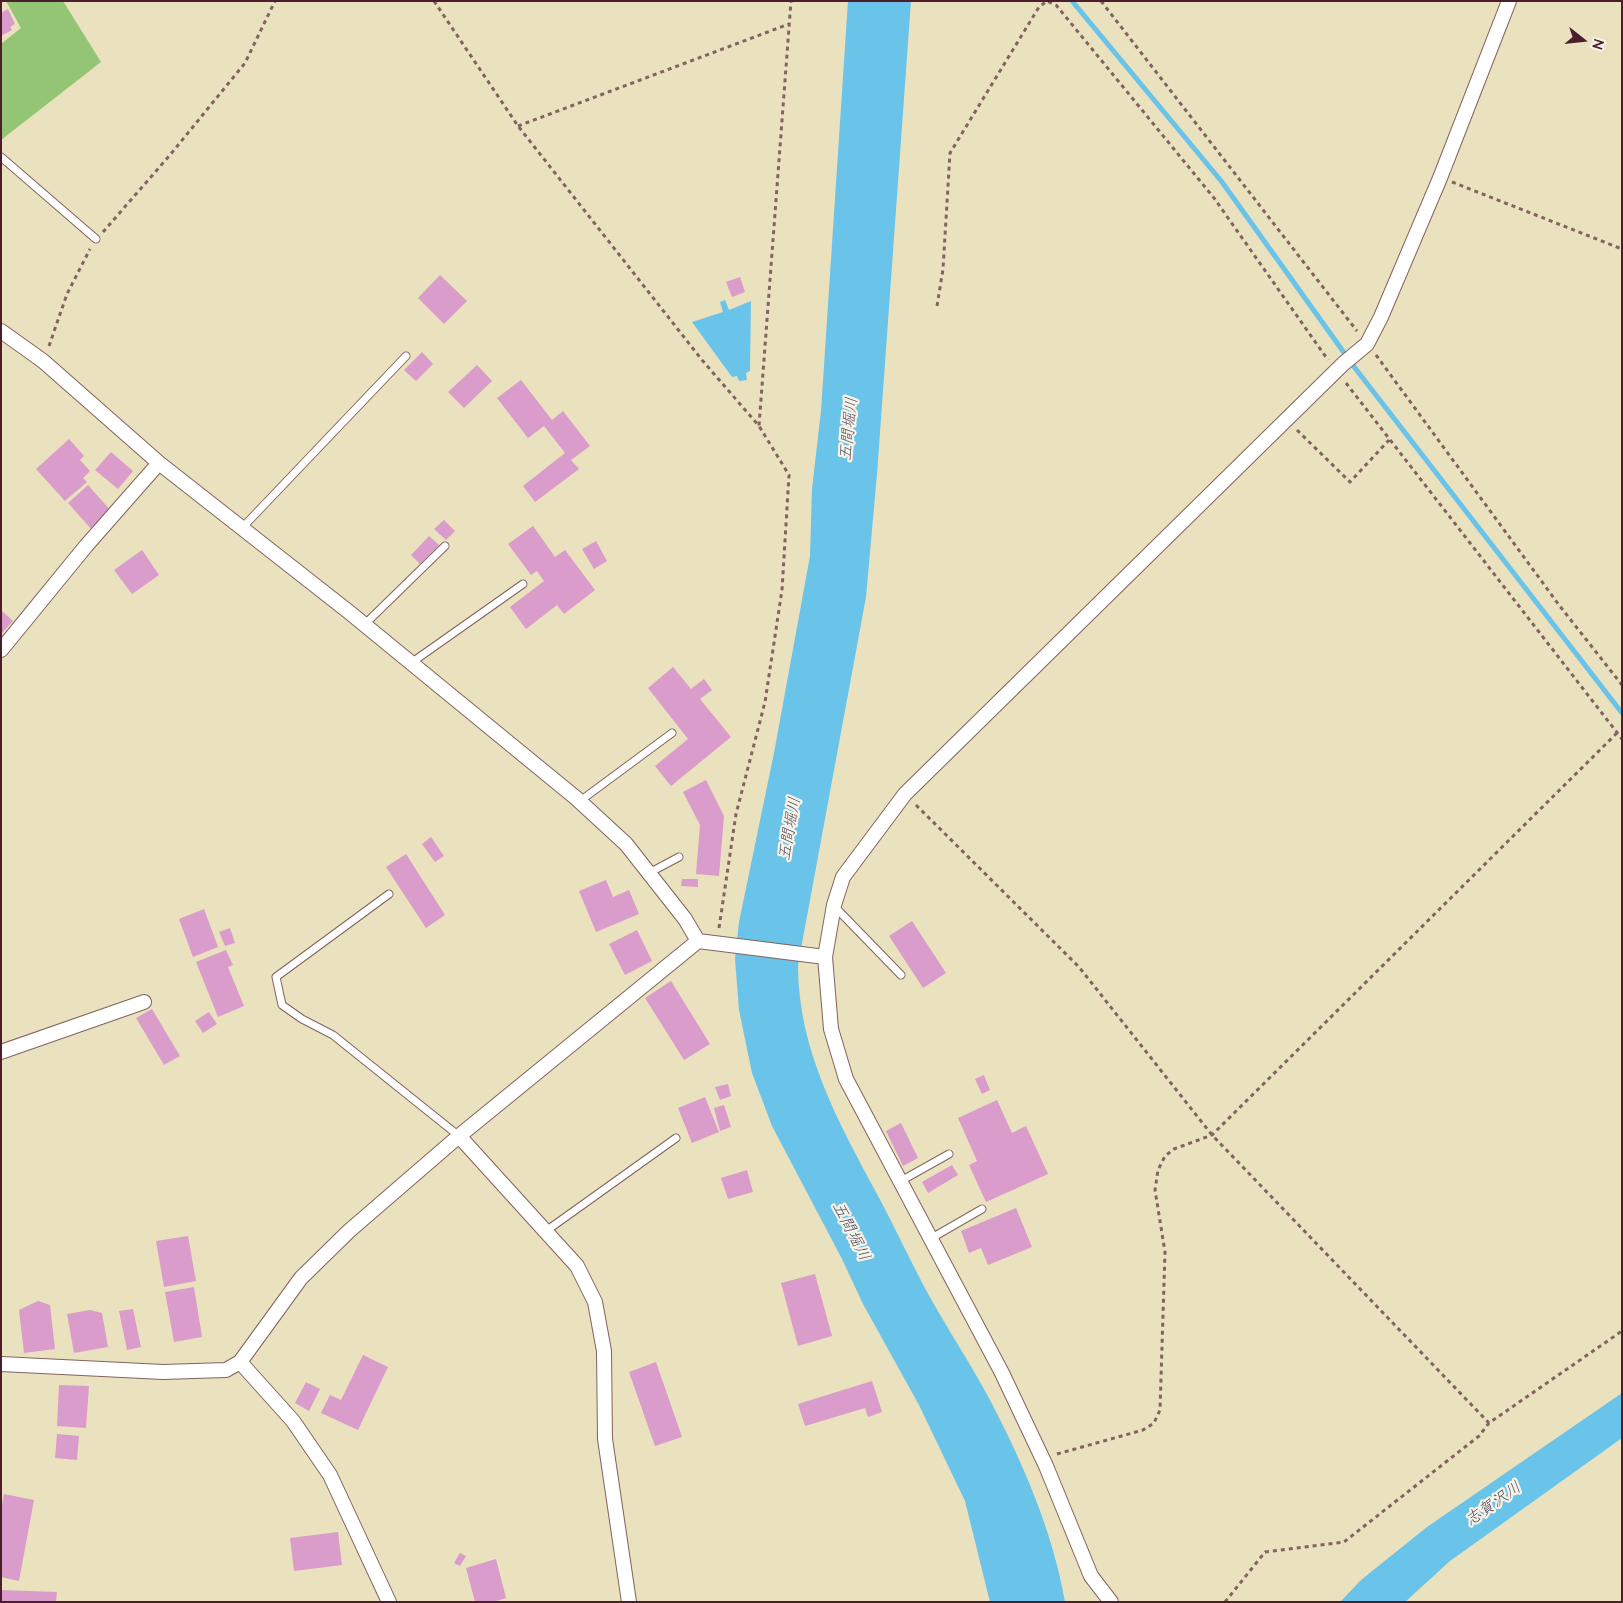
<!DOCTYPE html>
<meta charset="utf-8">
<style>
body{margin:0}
#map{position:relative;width:1623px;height:1603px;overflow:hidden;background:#eae1bf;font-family:"Architects Daughter",sans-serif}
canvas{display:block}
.frame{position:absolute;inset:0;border:2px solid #4a1f2b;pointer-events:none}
.north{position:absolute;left:1558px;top:15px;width:50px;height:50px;-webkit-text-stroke:4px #f7f3e8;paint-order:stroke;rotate:106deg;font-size:14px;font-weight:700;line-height:20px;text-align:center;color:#4a1f2b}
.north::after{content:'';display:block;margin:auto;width:18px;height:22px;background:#4a1f2b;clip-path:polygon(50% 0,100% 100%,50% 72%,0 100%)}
</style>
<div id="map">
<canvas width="1623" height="1603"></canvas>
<div class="frame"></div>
<div class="north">N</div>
</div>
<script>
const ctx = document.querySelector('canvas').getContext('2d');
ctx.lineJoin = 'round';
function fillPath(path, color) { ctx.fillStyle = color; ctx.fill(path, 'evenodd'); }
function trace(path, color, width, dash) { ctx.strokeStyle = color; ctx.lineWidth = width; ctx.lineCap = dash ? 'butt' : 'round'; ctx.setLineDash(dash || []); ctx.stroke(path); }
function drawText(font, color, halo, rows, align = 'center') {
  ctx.font = font + ' "Architects Daughter","Klee One",sans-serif'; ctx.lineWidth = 4.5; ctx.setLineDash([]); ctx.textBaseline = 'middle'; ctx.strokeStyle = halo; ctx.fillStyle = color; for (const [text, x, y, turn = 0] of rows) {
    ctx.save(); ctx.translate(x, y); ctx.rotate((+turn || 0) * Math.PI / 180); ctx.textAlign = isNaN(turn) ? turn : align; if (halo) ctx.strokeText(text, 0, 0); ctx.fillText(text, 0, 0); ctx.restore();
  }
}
fillPath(new Path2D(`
 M6,1h57l38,61 -100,78v-96l20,-16z`), '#94c574');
fillPath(new Path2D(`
 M848,1h63l-34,473 -11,123 -68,368c0,85 40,156 79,229 19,35 35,71 54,105 19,34 41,67 59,101 33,63 63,132 75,202h-75l-25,-101 -46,-96 -56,-101 -21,-45 -70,-133 -20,-53 -13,-63 -4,-51 4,-37 35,-169 36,-197 2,-67 9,-78z
 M725,300l4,10 22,-9 -1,70 -4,2 1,7 -8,1 -2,-5 -5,1 -40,-55 31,-10 -3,-10z
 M1622,1393v45l-172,123 -45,41h-65l21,-22 66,-53z`), '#6ac3e8');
trace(new Path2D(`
 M1072,1l150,181 133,186 267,345`), '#6ac3e8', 5);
fillPath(new Path2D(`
 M8,9l7,15 -5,3 2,3 -11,6v-23z
 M440,275l27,26 -23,23 -26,-26z
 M740,277l5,15 -13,5 -6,-15z
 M422,352l11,12 -17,17 -12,-11z
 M477,365l15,16 -28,27 -16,-16z
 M521,380l31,40 11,-9 27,35 -19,14 8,9 -44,33 -12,-16 42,-33 -21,-27 -16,12 -31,-40z
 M69,439l15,17 -4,4 10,11 -7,7 4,4 -22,19 -29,-32z
 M111,452l22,19 -15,18 -23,-19z
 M88,485l25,28 -20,18 -25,-28z
 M444,520l11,11 -9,9 -12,-11z
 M533,526l22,31 10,-7 30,40 -31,24 -7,-9 -31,24 -16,-22 34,-26 -7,-10 -6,4 -23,-31z
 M429,536l10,9 -19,19 -9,-9z
 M596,541l11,20 -13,8 -12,-20z
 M142,550l17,25 -27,19 -18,-24z
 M1,610l12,11 -12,13z
 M673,667l18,22 13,-10 8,11 -12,9 31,38 -60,49 -16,-20 33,-27 -40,-51z
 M706,780l18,36 -5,60 -23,-2 4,-49 -17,-33z
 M431,837l13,19 -9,6 -13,-18z
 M406,854l39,61 -19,13 -40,-61z
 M682,879h16v8l-17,-1z
 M606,880l7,17 16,-7 10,24 -43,18 -17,-41z
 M204,909l14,38 -25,10 -14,-38z
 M912,921l34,52 -23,15 -34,-52z
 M230,928l5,15 -10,3 -6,-14z
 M637,930l15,31 -27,14 -16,-31z
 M226,950l7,15 -5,2 16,39 -26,11 -22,-55z
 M671,981l39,63 -26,16 -39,-62z
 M152,1009l28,47 -16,9 -28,-47z
 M209,1012l8,12 -14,9 -8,-12z
 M984,1075l6,15 -8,4 -7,-15z
 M728,1084l3,12 -11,4 -5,-13z
 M705,1097l14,35 -27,11 -14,-35z
 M997,1100l15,33 14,-7 22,48 -62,28 -17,-37 8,-4 -19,-43z
 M724,1105l7,22 -11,4 -6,-23z
 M901,1123l17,35 -15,8 -17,-35z
 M952,1165l6,10 -30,18 -6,-11z
 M747,1170l6,22 -25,7 -7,-21z
 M1016,1208l16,39 -44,18 -7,-17 -12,5 -8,-22z
 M188,1236l8,45 -32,6 -8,-46z
 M815,1274l17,62 -34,10 -17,-63z
 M194,1287l8,50 -28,5 -9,-50z
 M38,1301l12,4 5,44 -31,4 -5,-43z
 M133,1309l8,38 -14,3 -8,-39z
 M90,1310l12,3 6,34 -34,6 -7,-39z
 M363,1355l25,12 -30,63 -37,-17 9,-18 11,5z
 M656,1362l26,75 -27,9 -26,-74z
 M872,1381l10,31 -14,5 -3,-9 -60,18 -7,-22z
 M306,1382l14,7 -11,22 -14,-8z
 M59,1385l30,1 -3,42 -29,-2z
 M57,1434l22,2 -2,24 -22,-2z
 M4,1494l30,6 -15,81 -18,-4v-67z
 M338,1532l4,33 -48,6 -4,-33z
 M460,1553l6,3 -6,10 -6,-3z
 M496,1559l10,39 -13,4h-18l-9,-34z
 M1,1590l56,2 -1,10h-55z`), '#da9cca');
const lane = new Path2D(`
 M1,157l95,82
 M242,528l164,-172
 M364,625l81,-79
 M411,663l112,-79
 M580,801l92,-68
 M649,873l30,-16
 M389,894l-113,83 6,28 20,14 31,16 126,101
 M834,906l67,69
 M899,1182l50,-28
 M546,1231l130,-93
 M930,1239l52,-30`);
const street = new Path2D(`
 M1,331l42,30 116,102 190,149 227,186 50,46 59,75 13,22
 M1,650l85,-104 73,-83
 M1,1052l143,-50
 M240,1362l53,59 37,54 59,127
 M1,1364l162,8 63,-2 14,-8 61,-84 48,-47 110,-95
 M629,1602l-24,-163 -1,-88 -9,-49 -18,-36 -118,-130 239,-195 127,16
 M1111,1602l-20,-26 -45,-110 -44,-93 -156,-294 -15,-50 -6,-72 9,-52 9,-28 62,-83 438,-430 24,-20 14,-27 59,-139 69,-177`);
trace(lane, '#82635f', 9);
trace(street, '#82635f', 16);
trace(new Path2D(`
 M434,1l84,125 184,234 57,66 32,-425
 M1101,1l256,330
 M518,126l271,-102
 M1452,182l170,67
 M103,232l67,-77 75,-92 30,-62
 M937,306l6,-37 7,-116 89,-146 8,-6 9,4 158,193 114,162
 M49,346l18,-52 23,-45
 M1376,355l183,250 63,80
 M1346,383l276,356
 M1297,430l53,52 39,-42
 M916,805l163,162 133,168 277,288
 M719,928l17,-114 29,-112 17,-112 7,-115 -30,-49
 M1057,1454l86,-24 11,-7 6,-13 5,-158 -10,-62 3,-20 7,-14 9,-7 38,-14 405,-402
 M1225,1602l40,-50 79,-10 135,-106 10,-13 133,-92`), '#82635f', 3, [4, 4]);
trace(lane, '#fff', 7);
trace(street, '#fff', 14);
drawText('italic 16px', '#545064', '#f7f3e8', [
 ["五間堀川",850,429,-84],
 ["五間堀川",791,829,-80],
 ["五間堀川",850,1232,63],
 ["志賀沢川",1494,1505,-35]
]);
</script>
